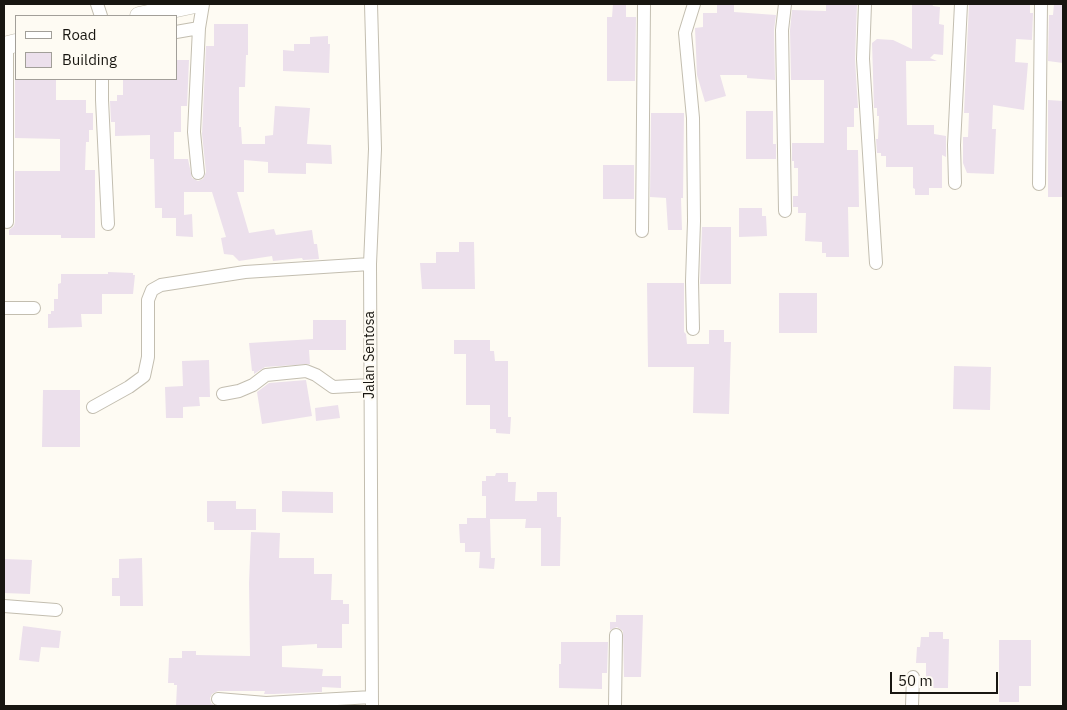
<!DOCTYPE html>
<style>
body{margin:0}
#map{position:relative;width:1067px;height:710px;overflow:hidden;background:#fefbf3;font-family:"IBM Plex Sans",sans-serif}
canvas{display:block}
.frame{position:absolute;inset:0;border:5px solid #181611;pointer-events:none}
.legend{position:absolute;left:15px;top:15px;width:162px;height:65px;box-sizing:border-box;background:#fefbf3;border:1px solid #a29f99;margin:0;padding:6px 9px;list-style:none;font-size:15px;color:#181611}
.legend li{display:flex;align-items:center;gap:10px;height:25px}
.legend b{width:25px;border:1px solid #a29f99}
.scale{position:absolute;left:890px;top:672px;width:108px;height:22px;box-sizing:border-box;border:2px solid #181611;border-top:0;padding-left:6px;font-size:15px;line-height:18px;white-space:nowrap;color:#181611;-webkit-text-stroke:4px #fefbf3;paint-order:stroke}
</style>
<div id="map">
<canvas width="1067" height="710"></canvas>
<div class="frame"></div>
<ul class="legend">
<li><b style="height:6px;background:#fff"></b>Road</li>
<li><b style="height:14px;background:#ece0ec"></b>Building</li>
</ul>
<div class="scale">50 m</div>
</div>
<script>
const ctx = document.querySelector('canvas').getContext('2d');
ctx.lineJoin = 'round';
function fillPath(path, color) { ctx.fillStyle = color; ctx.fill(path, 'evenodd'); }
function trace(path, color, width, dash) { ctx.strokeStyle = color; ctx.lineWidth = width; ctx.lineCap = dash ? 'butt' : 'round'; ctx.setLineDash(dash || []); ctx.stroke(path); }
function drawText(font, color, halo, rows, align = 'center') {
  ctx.font = font + ' "IBM Plex Sans",sans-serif'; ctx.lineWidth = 4; ctx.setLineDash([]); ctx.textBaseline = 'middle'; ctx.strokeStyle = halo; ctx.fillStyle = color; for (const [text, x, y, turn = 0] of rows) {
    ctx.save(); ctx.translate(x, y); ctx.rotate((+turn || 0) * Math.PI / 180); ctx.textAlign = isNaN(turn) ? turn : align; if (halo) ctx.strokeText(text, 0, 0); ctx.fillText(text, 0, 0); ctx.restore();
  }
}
fillPath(new Path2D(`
 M613,4h13v13h10l-1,64h-28v-64h5z
 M717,4h17v8l42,3 -2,15 1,50 -28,-2v-3h-27l6,21 -21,6 -8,-27 -2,-47 8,-1v-14h14z
 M826,4h31l-2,55 3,49h-4v19h-7v23h11l1,57h-11l1,50h-23v-4h-4v-11l-17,-1 1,-28h-8v-6h-5v-11h5v-28h-4v-7h-2v-18h32v-63h-33l-1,-50 2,-20 34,1z
 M912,4h20l1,2 7,1 -1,17 5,1 -1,30 -9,-1 -4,4 7,3h-31l1,64h27v9l12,2v21l-4,-2v33h-13v7h-14v-6l-2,-1v-21h-27v-11h-5v-3h-4l-1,-14h2l1,-23h-2v-8h-3l-2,-65 5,-4 16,1 19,9z
 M969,4h61v9h3l-1,27 -16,-1 -1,23 13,1 -4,47 -31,-5 -1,24h4l-2,45 -27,-1 -4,-10v-26h5l1,-24h-5z
 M1054,4h9v59l-15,-2 1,-46h4z
 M214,24h34v31h-2l-1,32h-6v40h2l1,17h23v-8l8,-1 2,-29 35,2 -3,36 24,1 1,19 -26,-1v11l-38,-1v-11l-24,-2v32h-7l12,41 25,-4 2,6 36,-5 2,14h3l2,15 -16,1 -1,-2 -29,3 -1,-5 -33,5 -6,-6 -9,-1 -3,-16 5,-1 -14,-45h-28v23l8,-1 1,23 -17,-1v-18h-14v-10h-7l-1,-49h-4v-24l-35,1v-14h-4l-1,-21h7v-6h6v-16h53v-19h13l-2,46h-6v26h-7v27h14l4,19 6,3 5,-2 3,-7 -4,-38 4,-88h8z
 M328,36v8h2l-1,29 -46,-2v-21l11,1v-7h16v-7z
 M15,79h41v21h30v13h7v17h-4v12h-3l-1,28h10v68h-34v-3h-52v-5l5,-4 1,-4v-51h45v-32l-45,-1z
 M1048,100l15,1v96h-15z
 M746,111h27v33h3v15h-30z
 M651,113h33l-1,85h-2l1,32h-14l-2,-32 -16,-1z
 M603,165h31v34h-31z
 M739,208h23v8h4l1,20 -28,1z
 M702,227h29v57h-31z
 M459,242h15l1,47h-53l-2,-26h16v-11h23z
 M108,272l25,1v2h2l-2,19h-31v20h-21l1,13 -34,1v-14h3v-3h3v-12h4v-15l3,-1v-9h47z
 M647,283h37v49l2,2 1,10h22v-14h15v12h7l-2,72 -36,-1 1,-46h-46z
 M779,293h38v40h-38z
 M313,320h33v30h-37l1,14 -45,3 -11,7v-3h-2l-3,-28 64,-4z
 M454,340h36v11h4l1,10h13v56h3l-1,17 -14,-1v-4h-6v-24h-24v-51h-12z
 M209,360l1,37h-11l1,9 -17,1v11h-17l-1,-31 18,-1 -1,-25z
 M954,366l37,1 -1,43 -37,-1z
 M306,380l6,36 -50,8 -5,-32 12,-9z
 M43,390h37v57h-38z
 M338,405l2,13 -24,3 -1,-13z
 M496,473h12v9h8l-1,19h22v-9h20v25h4l-1,49h-19v-38h-16l1,-9h-36l1,39h4l-1,11 -15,-1 1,-16h-15v-9h-5l-1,-19h8v-6h19v-22h-4v-15h4v-5h9z
 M282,491l51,1v21l-51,-1z
 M207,501h29v8h20v21h-42v-8h-7z
 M251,532l29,1 -1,25h35v16h18l-1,26h12v4h6v20h-7v24h-25v-4l-35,2v21l41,2 -1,7h19v12l-19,-1v5l-48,2h-10l1,-3h-47l-6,3 -2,4 1,5 4,3h-39l1,-21h-3v-2h-6l1,-25h13v-7h14v4l54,1 -1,-73z
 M142,558l1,48h-23v-10h-8v-18h7v-19z
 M4,559l28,1 -2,34 -26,-1z
 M616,615h27l-2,62h-17l-1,-46 -6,-4 -7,3v-8h6z
 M23,626l38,5 -2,17 -18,-1 -2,15 -20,-2z
 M929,632h14v7h6l-1,49h-22v-25h-10l1,-16h3l1,-10h8z
 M999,640h32v46h-12v16h-20z
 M561,642h47l-1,31h-5v16l-43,-1v-24h2z`), '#ece0ec');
const street = new Path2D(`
 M97,4l4,12
 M371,4l4,145 -5,115 2,442
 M785,4l-3,26 3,181
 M865,4l-2,55 13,204
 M176,32l23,-4
 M102,79v21l6,124
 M198,173l-4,-41 5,-104 4,-24
 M955,183l-1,-38 7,-141
 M1039,184l2,-180
 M7,222v-177
 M642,231l2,-227
 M4,308h30
 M693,329l-1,-48 2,-60 -1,-103 -8,-85 9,-29
 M223,394l16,-3 14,-6 13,-10 40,-4 10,4 17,12 37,-2
 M93,407l36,-20 15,-11 4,-19v-57l4,-10 9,-5 84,-13 125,-8
 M4,606l52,4
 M218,699l48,4 106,-6
 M615,706l1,-71
 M912,706l1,-29`);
const secondary = new Path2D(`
 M139,16l56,-12
 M4,46l12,-3`);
trace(street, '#c3beb0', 14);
trace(secondary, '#c3beb0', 19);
trace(street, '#fff', 12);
trace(secondary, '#fff', 18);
drawText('14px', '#181611', '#fefbf3', [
 ["Jalan Sentosa",370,355,-90]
]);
</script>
